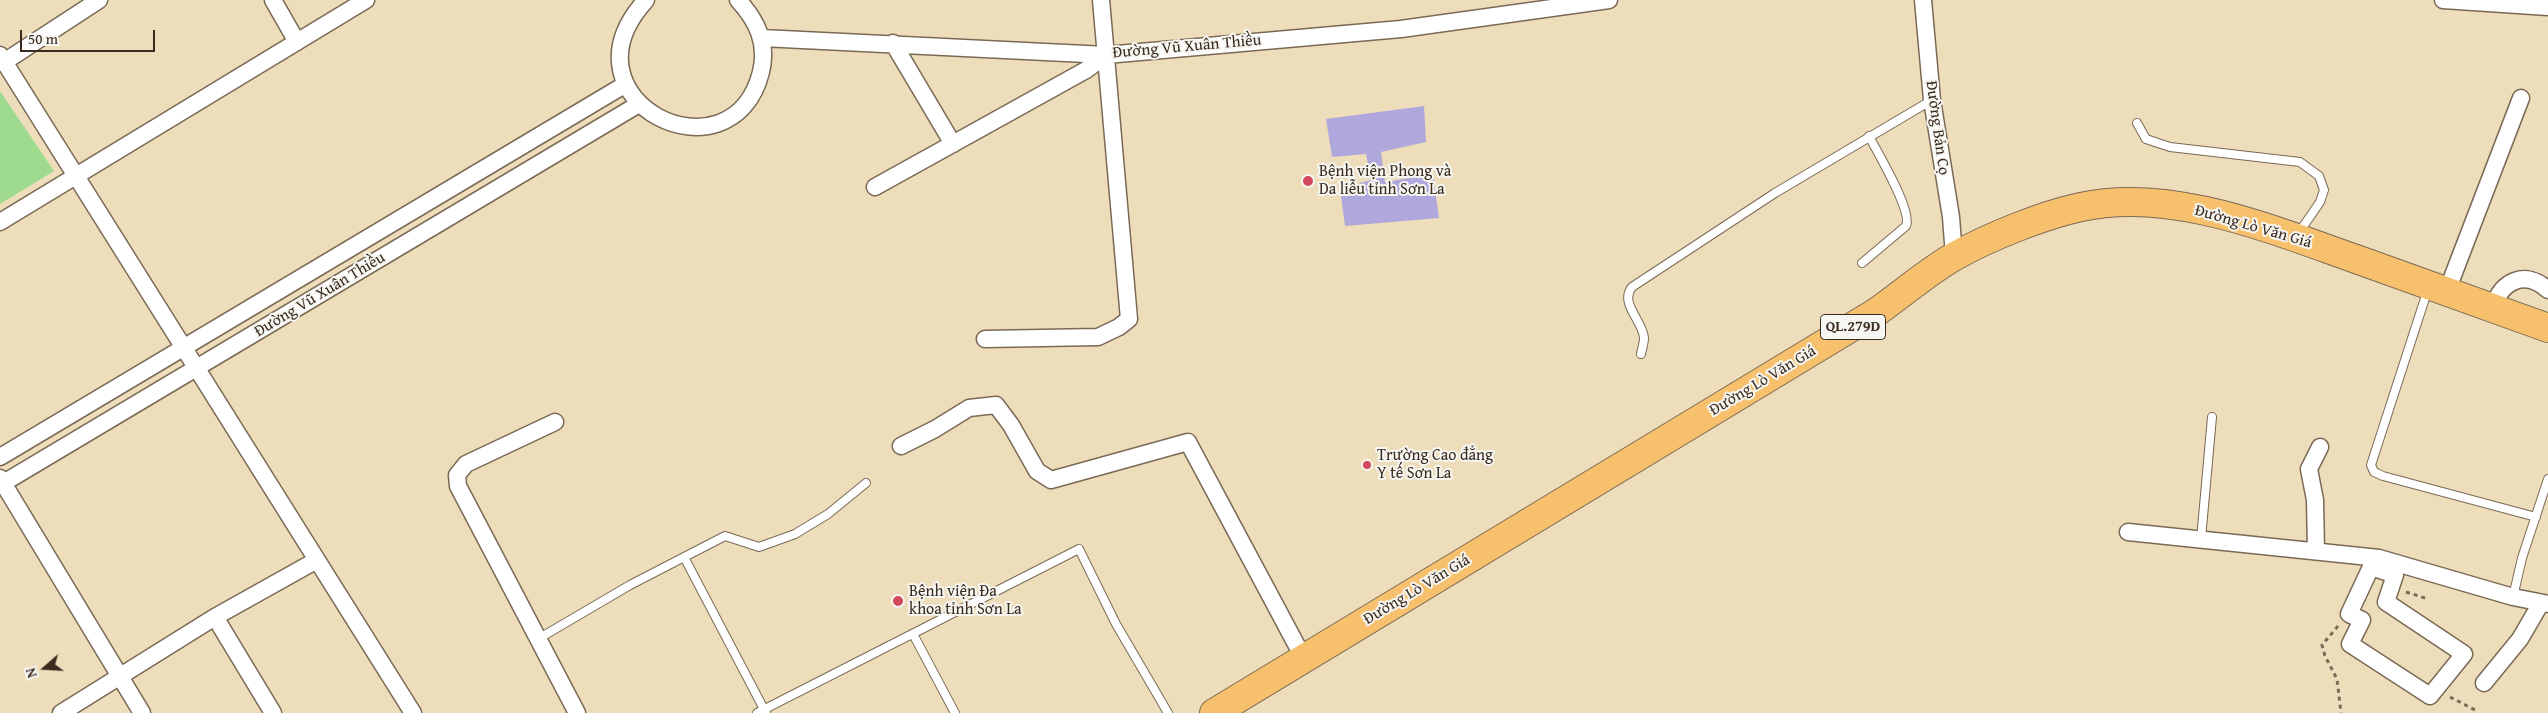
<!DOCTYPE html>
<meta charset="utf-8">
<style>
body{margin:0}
#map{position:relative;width:2548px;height:713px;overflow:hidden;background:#edb;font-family:"Gentium Book Plus",serif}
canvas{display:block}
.north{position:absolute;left:20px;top:643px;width:50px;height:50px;-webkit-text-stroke:4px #f6f6f2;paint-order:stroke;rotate:251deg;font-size:14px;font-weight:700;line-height:20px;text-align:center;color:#3b2a1e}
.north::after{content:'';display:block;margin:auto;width:18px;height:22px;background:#3b2a1e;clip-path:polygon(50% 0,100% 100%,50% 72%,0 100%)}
.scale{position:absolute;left:20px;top:30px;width:135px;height:22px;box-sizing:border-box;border:2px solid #3b2a1e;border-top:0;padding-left:6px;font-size:15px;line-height:18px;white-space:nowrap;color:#3b2a1e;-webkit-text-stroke:4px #f6f6f2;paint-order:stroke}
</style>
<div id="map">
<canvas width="2548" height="713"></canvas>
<div class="north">N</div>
<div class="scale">50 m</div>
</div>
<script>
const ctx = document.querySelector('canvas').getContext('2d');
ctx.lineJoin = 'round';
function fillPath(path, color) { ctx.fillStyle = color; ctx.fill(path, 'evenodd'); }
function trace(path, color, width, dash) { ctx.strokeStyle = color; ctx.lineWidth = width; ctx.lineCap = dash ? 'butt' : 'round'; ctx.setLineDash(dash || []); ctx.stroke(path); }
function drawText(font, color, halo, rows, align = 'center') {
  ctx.font = font + ' "Gentium Book Plus",serif'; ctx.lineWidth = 4; ctx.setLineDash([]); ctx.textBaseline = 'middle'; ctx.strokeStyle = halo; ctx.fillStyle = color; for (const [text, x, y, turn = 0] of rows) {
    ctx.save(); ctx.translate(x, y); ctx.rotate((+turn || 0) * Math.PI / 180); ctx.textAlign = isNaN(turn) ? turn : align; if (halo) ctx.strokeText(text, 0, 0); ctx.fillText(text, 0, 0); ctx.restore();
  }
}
fillPath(new Path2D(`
 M0,91l54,80 -54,33z`), '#9edb8f');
fillPath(new Path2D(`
 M1424,106l2,36 -45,10 4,30 48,-8 6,44 -94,8 -5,-37 31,-9 -5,-26 -34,3 -6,-38z`), '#b0a8dc');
const lane = new Path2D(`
 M2137,123l9,16 24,8 130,15 19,14 5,14 -4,12 -22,32
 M1862,263l44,-37c7,-15 -29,-74 -37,-90
 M2428,289l-57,176 3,7 9,4 153,41
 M1641,354c1,-5 3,-11 3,-16 -1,-17 -25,-35 -12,-51l143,-94 157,-93
 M2201,539l11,-122
 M684,557l82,156
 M2513,597l9,-39 26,-79
 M913,634l42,79
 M538,639l92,-54 95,-49 34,11 36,-13 33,-20 38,-31
 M757,713l322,-164 37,75 52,89`);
const street = new Path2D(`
 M273,0l24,42
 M646,0c-92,101 86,187 115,72 7,-29 -4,-51 -23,-72
 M1923,0l9,100 19,117 3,39
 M2443,0l105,7
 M762,38l344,17 295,-26 208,-29
 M893,43l60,101
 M0,55l413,658
 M4,62l95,-62
 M875,187l211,-117 20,-15
 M0,222l366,-222
 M2447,291l74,-193
 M2493,308c8,-27 32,-39 55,-18
 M985,339l113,-2 21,-10 10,-8 -28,-319
 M555,422l-89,42 -9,11 1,11 119,227
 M901,446l34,-17 34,-21 27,-3 15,20 26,46 14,9 137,-38 116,217
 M0,457l626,-373
 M0,478l142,235
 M0,485l639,-381
 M2128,532l251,26 134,39 35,7
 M2316,551l-1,-51 -6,-31 11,-22
 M2371,567l24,8 -9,27 78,52 -34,42 -80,-52 12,-24 -13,-6z
 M215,617l58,96
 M2484,683l36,-44 21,-36
 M61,713l154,-96 102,-57`);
const highway = new Path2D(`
 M1214,713l661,-400c26,-18 52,-41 80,-57 34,-19 88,-41 126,-49 90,-20 192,23 275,52 64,23 128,46 192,69`);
trace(lane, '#7a6955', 10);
trace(street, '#7a6955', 19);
trace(highway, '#7a6955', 30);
trace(new Path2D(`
 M2406,592l19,6
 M2338,626l-16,19 3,11 12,23 4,34
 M2450,697l25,13 -2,3`), '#7a6955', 3, [4, 4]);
trace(lane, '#fff', 8);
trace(street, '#fff', 16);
trace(highway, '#f7c06c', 28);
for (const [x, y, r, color] of [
 [1308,181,6,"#d1495b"],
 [1367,465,5,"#d1495b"],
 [898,601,6,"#d1495b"]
]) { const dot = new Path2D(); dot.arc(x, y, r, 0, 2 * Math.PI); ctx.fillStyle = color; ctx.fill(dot); trace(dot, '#f6f6f2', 2); }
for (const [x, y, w] of [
 [1853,327,65]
]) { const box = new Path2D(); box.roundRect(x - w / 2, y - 12.5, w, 25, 4); ctx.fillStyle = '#f6f6f2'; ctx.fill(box); trace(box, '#3b2a1e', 1); }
drawText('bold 15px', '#3b2a1e', null, [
 ["QL.279D",1853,327]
]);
drawText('16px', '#3b2a1e', '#f6f6f2', [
 ["Đường Vũ Xuân Thiều",1187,47,-5],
 ["Đường Bản Cọ",1937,128,82],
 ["Đường Lò Văn Giá",2253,227,16],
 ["Đường Vũ Xuân Thiều",320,295,-31],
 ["Đường Lò Văn Giá",1763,381,-31],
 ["Đường Lò Văn Giá",1417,590,-31]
]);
drawText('16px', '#3b2a1e', '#f6f6f2', [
 ["Bệnh viện Phong và",1319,172],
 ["Da liễu tỉnh Sơn La",1319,190],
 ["Trường Cao đẳng",1377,456],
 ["Y tế Sơn La",1377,474],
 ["Bệnh viện Đa",909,592],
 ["khoa tỉnh Sơn La",909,610]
], 'left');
</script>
